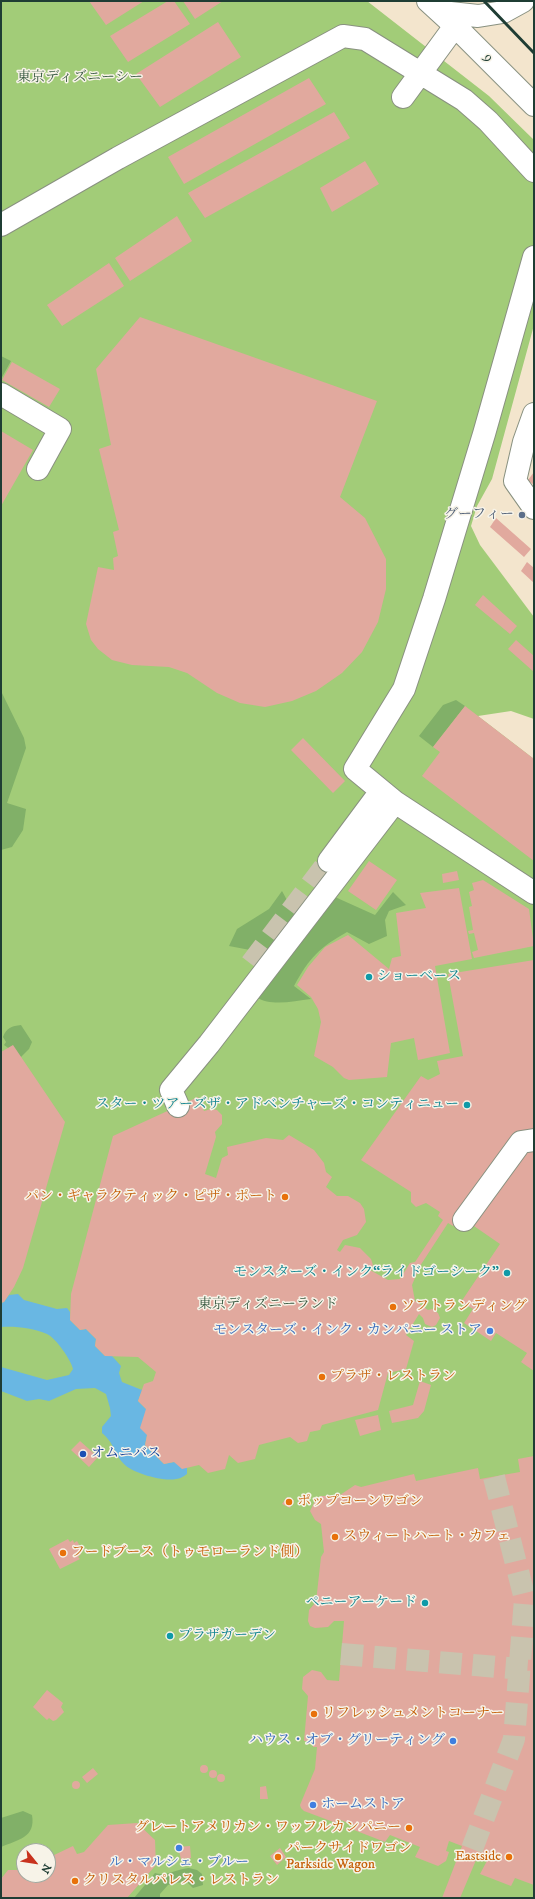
<!DOCTYPE html>
<meta charset="utf-8">
<style>
body{margin:0}
#map{position:relative;width:535px;height:1899px;overflow:hidden;background:#f3e5cd;font-family:"IM FELL DW Pica",serif}
canvas{display:block}
.frame{position:absolute;inset:0;border:2px solid #1f3d34;pointer-events:none}
.north{position:absolute;left:16px;top:1843px;width:40px;height:40px;box-sizing:border-box;background:#f7f3e8;border:1px solid #a1aaa0;border-radius:50%;rotate:120deg;font-size:11px;font-weight:700;line-height:16px;text-align:center;color:#1f3d34}
.north::after{content:'';display:block;margin:auto;width:14px;height:18px;background:#c8321e;clip-path:polygon(50% 0,100% 100%,50% 72%,0 100%)}
</style>
<div id="map">
<canvas width="535" height="1899"></canvas>
<div class="frame"></div>
<div class="north">N</div>
</div>
<script>
const ctx = document.querySelector('canvas').getContext('2d');
ctx.lineJoin = 'round';
function fillPath(path, color) { ctx.fillStyle = color; ctx.fill(path, 'evenodd'); }
function trace(path, color, width, dash) { ctx.strokeStyle = color; ctx.lineWidth = width; ctx.lineCap = dash ? 'butt' : 'round'; ctx.setLineDash(dash || []); ctx.stroke(path); }
function drawText(font, color, halo, rows, align = 'center') {
  ctx.font = font + ' "IM FELL DW Pica","Noto Serif JP",serif'; ctx.lineWidth = 3; ctx.setLineDash([]); ctx.textBaseline = 'middle'; ctx.strokeStyle = halo; ctx.fillStyle = color; for (const [text, x, y, turn = 0] of rows) {
    ctx.save(); ctx.translate(x, y); ctx.rotate((+turn || 0) * Math.PI / 180); ctx.textAlign = isNaN(turn) ? turn : align; if (halo) ctx.strokeText(text, 0, 0); ctx.fillText(text, 0, 0); ctx.restore();
  }
}
fillPath(new Path2D(`
 M1,1h366l122,95 45,44v185l-42,154 -15,27 -6,20 9,19 54,72v102l-23,-8 -33,5 56,43v1139h-533zM24,1851h24v24h-24z`), '#a2cc78');
fillPath(new Path2D(`
 M1,356l10,5 -10,18z
 M1,691l23,47 2,10 -19,55 19,6 -3,21 -11,17 -11,3z
 M456,700l9,6 -32,41 -14,-11 24,-31z
 M282,891l6,11 24,12 23,-17 40,18 18,-23 13,13 -17,6 -4,9 2,16 -18,8 -22,-12c-28,16 -37,25 -53,54l17,13c-18,2 -39,8 -55,-2l14,-35 -20,-12 -21,-4 8,-17 32,-20z
 M21,1025l11,17 -3,7 -8,8 -17,-12 2,-3 -3,-5c3,-9 9,-11 18,-12z
 M23,1811l9,4c4,23 -15,25 -31,32v-29z
 M189,1868l8,2 5,4 1,11 -10,3 -7,-7 -18,4 -8,9v4h-26l21,-25c10,4 22,-4 34,-5z`), '#81b068');
fillPath(new Path2D(`
 M18,1294l6,6 33,9 10,-1 3,4v8l10,10 6,-1 10,10 -1,7 10,10h7l9,10 -2,7 3,9 20,8 -4,11 8,8 1,26 -2,10 19,19 10,-2 13,6v6c-3,2 -7,5 -11,5 -12,3 -45,-6 -53,-16 -10,-11 -8,-19 -21,-30v-6l9,-11 -1,-8 -4,-14 -11,-6 -19,1 -27,12 -10,-2 -12,2 -26,-10v-24l46,13 22,-5 4,-6c-2,-9 -17,-31 -26,-35 -14,-6 -31,-8 -46,-7v-24l3,-1 5,-7z`), '#69b7e3');
fillPath(new Path2D(`
 M89,1h55l-38,24z
 M168,1h6l16,23 -62,38 -18,-26z
 M183,1h40l-28,18z
 M218,22l23,35 -81,50 -24,-33z
 M309,78l17,26 -142,80 -16,-27z
 M334,112l16,26 -145,80 -17,-25z
 M365,161l14,23 -47,28 -12,-24z
 M177,216l15,25 -62,40 -15,-23z
 M109,263l15,23 -62,40 -15,-21z
 M140,317l237,84 -37,96 25,21 21,41v30l-8,33 -16,30 -20,21 -26,18 -24,10 -27,6 -25,-4 -23,-10 -30,-20 -18,-6 -37,-2 -20,-5 -14,-11 -7,-9 -5,-16 12,-57 16,3 -1,-12 5,-2 -5,-24 6,-2 -20,-81 12,-4 -15,-76z
 M12,362l48,27 -11,18 -47,-27z
 M1,431l32,19 -32,56z
 M534,472v13l-6,-5z
 M496,518l35,31 -7,8 -34,-30z
 M527,562l7,6v15l-13,-12z
 M483,595l34,31 -7,8 -35,-29z
 M516,640l18,16v16l-26,-23z
 M465,706l69,53v102l-112,-85 18,-24 -7,-5z
 M303,738l42,43 -12,12 -42,-43z
 M369,861l28,19 -21,30 -28,-19z
 M457,871l2,9 -16,3 -1,-9z
 M483,880l46,29 5,37 -60,12 -2,-6 6,-2 -4,-17 -5,1 -1,-3 5,-1 -4,-23 3,-1 -3,-14 5,-2 -2,-7z
 M459,888l13,71 -37,7 15,87 -32,7 -4,-22 -23,5 -4,34 -38,3 -5,-2 -11,-11 -19,-11 7,-34 -3,-13 -7,-12 -14,-12 11,-18 17,-20 23,-12 41,34 3,-11 9,-2 -5,-43 30,-5 -6,-15z
 M534,960v169l-17,3 -64,94 -5,-3 -28,43 -8,19 3,16 13,9 4,-1 6,4 2,5 -4,7 -4,2 -7,-3 -2,-6 -4,-4 -13,21 8,6 -8,28 -18,4 -10,37 -56,15 -2,5 -10,2 -3,9 -9,2 -8,-6 -31,8 -4,14 -17,4 -9,-8 -4,14 -17,4 -9,-8 -17,4 -8,-7 -10,2 -19,-19 2,-10 -7,-7 6,-19 -8,-8 6,-17 9,-3 3,-9 -18,-15 -33,-1 -10,-10 1,-7 -10,-10 -6,1 -10,-10 1,-26 42,-158 85,-39 6,14 7,-2 6,1 5,5v9l-7,8 1,5 -11,37 11,4 6,-20 6,-3 -1,-8 39,-9 17,2 6,-5 25,15 10,13 2,9 6,5 -6,10 11,9h11l12,7 4,6 2,13 -9,13 -14,5 -6,10 3,2 5,-7 15,3 11,11 2,6 -3,5 18,10 12,-1 10,-16 5,-1 28,-42 -5,-4 2,-4 -14,-9 -10,4 -5,-5v-10l-50,-32 60,-84 7,4 12,-6 -3,-13 26,-5 -15,-82z
 M13,1045l52,77 -42,146 -9,19 -10,15 -3,1v-251z
 M534,1147v224l-13,-9 6,-9 -31,-20 -5,8 -27,-18 9,-14 -12,-7 39,-58 -29,-20 50,-74z
 M420,1381l11,4 -7,26 -6,7 -26,5 -3,-12 24,-6z
 M378,1415l3,15 -21,6 -5,-16z
 M80,1441l18,16 -9,10 -18,-17z
 M534,1456v429l-19,-7 -4,8 -31,-12 9,-17 -10,-4 -19,45h-18l20,-52 -13,-5 -3,10 3,1 -3,9 -8,5 -23,-9 5,-10 -30,-12 -5,7 -31,-12 2,-4 -18,-7 -2,4 -32,-12 -3,-3 -1,-3 15,-36 2,-22h-4v-6h-9l4,-45 -6,-7 1,-12 9,-7 9,2 6,8 12,1 5,-60h-10l-6,6 -13,1 -5,-2 -2,-5 1,-11 7,-8 5,-45 3,-5 -3,-28 -6,-4 -5,-9 6,-12 5,-3h8l5,3 21,-14 6,2 53,-13 2,7 62,-13 2,11 40,-7 -2,-13z
 M287,1497l7,3 -4,8 -8,-4z
 M68,1539l2,3 3,-2 1,3 3,-2 5,9 -3,2 2,2 -3,3 2,2 -20,10 -11,-20z
 M47,1690l16,13 -2,4 3,5 -8,8 -3,1 -4,-3 -2,2 -14,-13z
 M200 1769a4 4 0 1 1 8 0a4 4 0 1 1-8 0Z
 M93,1768l5,6 -11,9 -5,-6z
 M209 1774a4 4 0 1 1 8 0a4 4 0 1 1-8 0Z
 M217 1778a4 4 0 1 1 8 0a4 4 0 1 1-8 0Z
 M72 1785a4 4 0 1 1 8 0a4 4 0 1 1-8 0Z
 M266,1786l2,13h-8v-12z
 M137,1823l18,17 1,25 -29,33h-126v-19l7,-9h16v5h24v-6l6,-3 -4,-9 23,-11 4,8 7,-2 24,-27z
 M190,1846l1,12 -10,1 -3,-12z
 M280,1848l6,9 -9,8 -7,-9z`), '#e1a99e');
trace(new Path2D(`
 M251,964l78,-103
 M341,1654l193,16
 M472,1849l42,-110 11,-140 -31,-122`), '#c9c3ae', 22, [22, 11]);
const minor = new Path2D(`
 M428,1l24,22 82,82
 M441,12l37,4 25,-4 20,-11
 M403,97l52,-71
 M1,225l117,-67 225,-122 22,3 99,61 24,21 46,50
 M534,257l-50,177 -50,165 -30,90 -49,80 40,33 139,91
 M1,394l59,35 -22,40
 M534,414l-10,28 -9,39 19,27
 M329,861l52,-70
 M178,1106l-7,-16 38,-46 186,-242
 M464,1220l57,-78 13,-2`);
trace(minor, '#899180', 24);
trace(minor, '#fff', 22);
trace(new Path2D(`
 M484,1l50,52`), '#1f3d34', 3);
for (const [x, y, r, color] of [
 [522,515,4,"#5c6f8a"],
 [369,977,4,"#0f9aa8"],
 [467,1105,4,"#0f9aa8"],
 [285,1197,4,"#e8710a"],
 [507,1273,4,"#0f9aa8"],
 [393,1307,4,"#e8710a"],
 [490,1331,4,"#3f7fe0"],
 [322,1377,4,"#e8710a"],
 [83,1454,4,"#1a4fb4"],
 [289,1502,4,"#e8710a"],
 [335,1537,4,"#e8710a"],
 [63,1553,4,"#e8710a"],
 [425,1603,4,"#0f9aa8"],
 [170,1636,4,"#0f9aa8"],
 [314,1714,4,"#e8710a"],
 [453,1741,4,"#3f7fe0"],
 [313,1805,4,"#3f7fe0"],
 [409,1828,4,"#e8710a"],
 [179,1848,4,"#3f7fe0"],
 [278,1857,4,"#e8710a"],
 [509,1857,4,"#e8710a"],
 [75,1881,4,"#e8710a"]
]) { const dot = new Path2D(); dot.arc(x, y, r, 0, 2 * Math.PI); ctx.fillStyle = color; ctx.fill(dot); trace(dot, '#f7f3e8', 1.5); }
drawText('14px', '#1f3d34', '#f7f3e8', [
 ["9",488,58,45]
]);
drawText('14px', '#395a42', '#f7f3e8', [
 ["東京ディズニーシー",80,78],
 ["東京ディズニーランド",268,1305]
]);
drawText('14px', '#4e5e75', '#f7f3e8', [
 ["グーフィー",514,515]
], 'right');
drawText('14px', '#0d838f', '#f7f3e8', [
 ["ショーベース",377,977,"left"],
 ["スター・ツアーズザ・アドベンチャーズ・コンティニュー",459,1105],
 ["モンスターズ・インク“ライドゴーシーク”",499,1273],
 ["ペニーアーケード",417,1603],
 ["プラザガーデン",178,1636,"left"]
], 'right');
drawText('14px', '#c56008', '#f7f3e8', [
 ["パン・ギャラクティック・ピザ・ポート",277,1197,"right"],
 ["ソフトランディング",401,1307],
 ["プラザ・レストラン",330,1377],
 ["ポップコーンワゴン",297,1502],
 ["スウィートハート・カフェ",343,1537],
 ["フードブース（トゥモローランド側）",71,1553],
 ["リフレッシュメントコーナー",322,1714],
 ["グレートアメリカン・ワッフルカンパニー",401,1828,"right"],
 ["パークサイドワゴン",286,1849],
 ["Parkside Wagon",286,1865],
 ["Eastside",501,1857,"right"],
 ["クリスタルパレス・レストラン",83,1881]
], 'left');
drawText('14px', '#366cbe', '#f7f3e8', [
 ["モンスターズ・インク・カンパニー ストア",482,1331],
 ["ハウス・オブ・グリーティング",445,1741],
 ["ホームストア",321,1805,"left"],
 ["ル・マルシェ・ブルー",179,1863,"center"]
], 'right');
drawText('14px', '#164399', '#f7f3e8', [
 ["オムニバス",91,1454]
], 'left');
</script>
